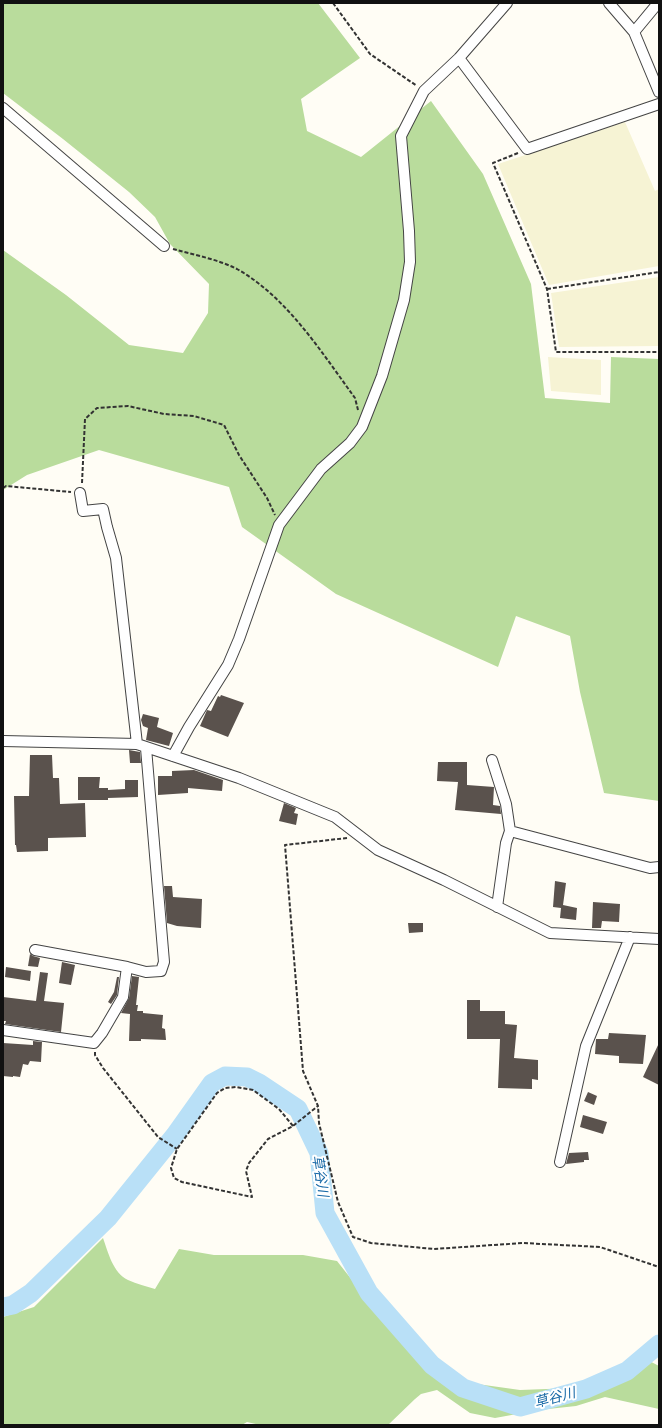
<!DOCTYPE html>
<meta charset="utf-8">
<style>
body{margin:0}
#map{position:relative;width:662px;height:1428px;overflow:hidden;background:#fffdf5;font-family:"Crimson Pro",serif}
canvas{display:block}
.frame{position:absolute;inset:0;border:4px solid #111;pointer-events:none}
</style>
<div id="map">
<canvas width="662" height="1428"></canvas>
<div class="frame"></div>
</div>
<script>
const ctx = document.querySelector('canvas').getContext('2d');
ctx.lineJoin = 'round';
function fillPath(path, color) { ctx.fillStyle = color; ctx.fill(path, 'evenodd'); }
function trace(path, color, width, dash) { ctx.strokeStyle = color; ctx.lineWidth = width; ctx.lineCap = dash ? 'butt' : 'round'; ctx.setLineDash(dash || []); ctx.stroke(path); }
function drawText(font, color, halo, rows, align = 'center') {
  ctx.font = font + ' "Crimson Pro","Noto Sans JP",serif'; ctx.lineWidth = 4; ctx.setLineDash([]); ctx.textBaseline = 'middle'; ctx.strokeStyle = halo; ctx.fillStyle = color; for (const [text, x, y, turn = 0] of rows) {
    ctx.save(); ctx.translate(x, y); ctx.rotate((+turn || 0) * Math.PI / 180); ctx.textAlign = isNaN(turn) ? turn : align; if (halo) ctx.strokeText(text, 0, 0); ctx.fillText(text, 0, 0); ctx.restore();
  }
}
fillPath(new Path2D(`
 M625,122l30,69 4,-2v77l-110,19 -51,-121z
 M659,277v69l-100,1 -8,-54z
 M548,357l53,3v35l-50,-4z`), '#f6f3d4');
fillPath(new Path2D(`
 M3,3h315l42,55 -59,41 6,32 54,26 70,-56 52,73 48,110 14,114 65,5 1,-46 48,2v442l-55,-8 -24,-101 -10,-56 -54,-20 -18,51 -162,-73 -94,-67 -13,-40 -130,-37 -72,25 -24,15v-240l63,45 63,50 54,8 25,-40 1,-29 -39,-40 -15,-27 -26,-25 -66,-53 -60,-46z
 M103,1238c5,14 10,35 25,42 9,4 18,6 27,9l24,-40 35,6h89l34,6 56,71 70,50 57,8 53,-2 43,-17 24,-15 19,10v43l-54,-12 -29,9 -37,4 -44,8 -25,-5 -33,-23 -16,4 -6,5 -27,26h-128l-13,-3 -5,3h-239v-108l31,-10z`), '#b9dc9c');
trace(new Path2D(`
 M3,1307l10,-2 18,-12 77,-75 67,-83 37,-52 13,-7 22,1 12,6 39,26 21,44 6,60 44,80 63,72 31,23 57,19 66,-18 41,-18 32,-27`), '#b9e0f7', 19);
fillPath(new Path2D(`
 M221,695l23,8 -16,34 -28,-11 7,-16 4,1 7,-15 2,1z
 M143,714l16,4 -2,9 16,6 -4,13 -23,-6 2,-12 -5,-2 -2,-6z
 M129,750l11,2 1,11h-11z
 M30,755h22l1,23h6l1,26 25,-1 1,34 -38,1v13l-31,1 -1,-7h-1l-1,-49h15z
 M438,762h29v23l27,2 -1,18 7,1 1,8 -46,-4 3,-28 -21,-1z
 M194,770l29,10 -1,11 -34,-3v5l-30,2v-19h14v-5z
 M78,777h22l-1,11h9v2l17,-1v-9h13v17l-30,1v2h-30z
 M284,803l12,5 -2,5 4,1 -2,11 -17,-4z
 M555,881l11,2 -3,22 14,3 -1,12 -16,-2 1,-10 -8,-1z
 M164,886h8l1,11 29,2 -1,29 -24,-2 -10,-3z
 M593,902l27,2 -1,18 -17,-1 -1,7h-9z
 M408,923h15v9l-14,1z
 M30,954l3,2 7,2 -2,9 -10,-1z
 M62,962l13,3 -4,20 -12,-2z
 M6,967l25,4 -1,10 -25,-4z
 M40,972l8,1 -4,28 20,2 -3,29 -56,-8 1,-3h-3v-24l33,4z
 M132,976l7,1 -3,28h2l-1,6h6v2l20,2 -1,13 3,1 1,11 -25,-1v2h-12l1,-27 -9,-1 8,-15z
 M117,977h2l-2,18 -6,9 -3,-2 6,-10z
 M467,1000h13v11h25v13l12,1 -3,33 24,2v20l-6,-1v10l-34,-1 2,-49h-33z
 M609,1033l37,2 -3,29 -24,-1v-7l-24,-2 1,-15h12z
 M33,1041l9,1 -1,20 -11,-1 -2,4 -5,-1 -3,13 -7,-1v1l-10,-1v-33l30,2z
 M659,1043v42l-16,-8z
 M588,1092l9,4 -3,9 -10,-4z
 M583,1115l24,7 -4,12 -23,-7z
 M588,1152l1,8h-5v2l-18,2 3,-11z`), '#5a524d');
const street = new Path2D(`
 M609,3l25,29 25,60
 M634,32l24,-29
 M459,58l68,91 132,-45
 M3,108l161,138
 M80,493l3,18 20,-2 4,18 9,31 21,186
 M3,741l134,3 102,34 96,39 43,33 66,30 106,53 109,6
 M173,756l16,-29 39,-62 11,-26 40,-114 42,-56 29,-26 12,-16 20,-51 22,-76 6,-38 -1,-31 -8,-95 23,-45 35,-33 48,-55
 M492,760l14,44 4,27 -4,12 -9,64
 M510,831l140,37 9,-1
 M35,950l92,17
 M3,1030l91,13 8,-10 21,-36 4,-30 19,5 15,-1 3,-9 -18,-214
 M560,1162l26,-116 44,-109`);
trace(street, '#444', 12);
trace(new Path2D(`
 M333,3l37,51 47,32
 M518,153l-25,10 54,126 9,63h103
 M173,249c21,6 44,10 64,20 50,28 85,84 118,129l3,12
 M547,289l112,-17
 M82,483l3,-64 12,-11 31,-2 36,8 30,2 30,9 15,30 28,43 8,17
 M3,488l3,-2 65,6
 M347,838l-62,7 18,226 15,35 1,17 19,79 15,35 18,6 63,6 89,-6 77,4 59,20
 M95,1052v3l8,13 55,69 19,12
 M293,1126l-14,-17 -26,-19 -17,-3 -11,1 -8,5 -40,56 -6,19 3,10 8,4 70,15 -6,-26 3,-8 19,-24 25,-13 25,-20`), '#333', 2, [4, 2]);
trace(street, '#fff', 10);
drawText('italic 14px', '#1768a6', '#fff', [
 ["草谷川",320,1176,82],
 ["草谷川",555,1398,-15]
]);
</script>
